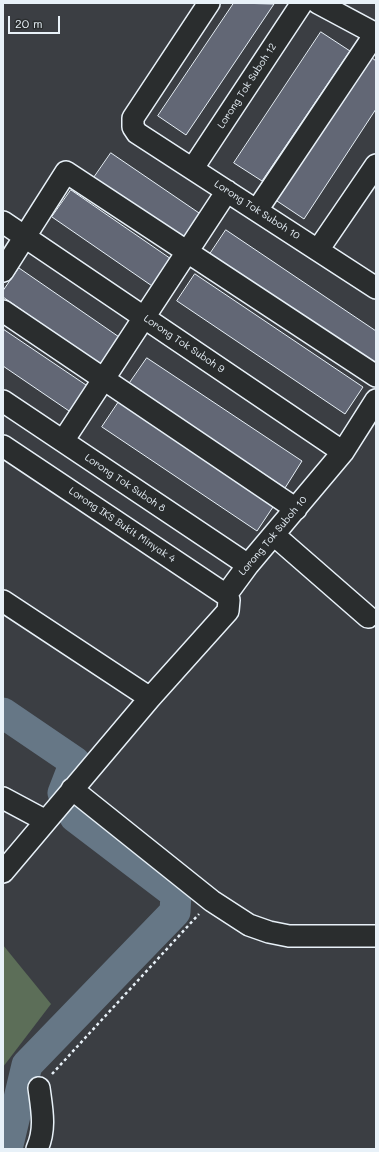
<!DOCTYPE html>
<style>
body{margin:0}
#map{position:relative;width:379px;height:1152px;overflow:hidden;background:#3b3e43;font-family:Mali,sans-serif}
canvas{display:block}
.frame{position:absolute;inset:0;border:4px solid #e8f1f8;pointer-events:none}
.scale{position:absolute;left:8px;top:16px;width:52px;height:18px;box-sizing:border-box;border:2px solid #e8f1f8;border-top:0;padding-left:5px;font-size:12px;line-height:14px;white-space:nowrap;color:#e8f1f8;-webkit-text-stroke:3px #2a2d2e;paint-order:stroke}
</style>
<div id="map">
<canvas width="379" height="1152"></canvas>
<div class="frame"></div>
<div class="scale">20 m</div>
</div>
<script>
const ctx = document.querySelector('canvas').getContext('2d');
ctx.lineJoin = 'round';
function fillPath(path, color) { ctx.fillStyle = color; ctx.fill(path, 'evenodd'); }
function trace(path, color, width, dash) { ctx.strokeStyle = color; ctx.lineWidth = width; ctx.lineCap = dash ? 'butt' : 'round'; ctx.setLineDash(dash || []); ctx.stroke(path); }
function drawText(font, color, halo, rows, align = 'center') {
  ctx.font = font + ' Mali,sans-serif'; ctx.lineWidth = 3.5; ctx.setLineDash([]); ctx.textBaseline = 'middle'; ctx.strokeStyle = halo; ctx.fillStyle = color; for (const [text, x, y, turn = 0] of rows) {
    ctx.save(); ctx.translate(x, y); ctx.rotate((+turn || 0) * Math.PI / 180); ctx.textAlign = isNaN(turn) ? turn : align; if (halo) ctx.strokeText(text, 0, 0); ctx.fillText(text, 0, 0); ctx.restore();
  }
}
fillPath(new Path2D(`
 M3,945l48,59 -48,63z`), '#5c6e58');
trace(new Path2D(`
 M3,713l72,49 -12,31 12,24 101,77 -1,18 -148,153 -20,84`), '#667786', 31);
const building = new Path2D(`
 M234,3l40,1 -88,131 -28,-19z
 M321,32l29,19 -88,130 -28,-18z
 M371,57l5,4v48l-72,110 -27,-18z
 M111,153l91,62 -18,26 -91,-62z
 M71,190l103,71 -19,27 -103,-71z
 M226,230l150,101v39l-168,-113z
 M19,268l103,71 -19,28 -100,-70v-6z
 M195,274l168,113 -18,27 -168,-113z
 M3,329l86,58 -17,26 -69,-47z
 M147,358l155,103 -17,27 -156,-104z
 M120,400l155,104 -18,27 -155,-104z`);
fillPath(building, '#626775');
trace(building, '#e8f1f8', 1);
const minor = new Path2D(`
 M209,3l-76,115v9l4,6 239,155
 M318,3l58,31
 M193,168l109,-165
 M257,210l118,-176
 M3,222l340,230
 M318,250l58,-85
 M3,271l63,-99 310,204
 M3,311l293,198
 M3,401l245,164
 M63,441l164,-250
 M3,446l223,149 3,5 -1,11 -78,87 -147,174
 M274,535l94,82
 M226,595l22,-30 95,-113 33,-52
 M3,601l147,97
 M72,789l140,112 37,24 20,7 20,4h87
 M3,798l43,23
 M37,1149c9,-20 5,-39 2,-61`);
trace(minor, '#e8f1f8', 24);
trace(new Path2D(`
 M52,1074l147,-160`), '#e8f1f8', 2.5, [3, 3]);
trace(minor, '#2a2d2e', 21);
drawText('10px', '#e8f1f8', '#2a2d2e', [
 ["Lorong Tok Suboh 12",247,86,-57],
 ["Lorong Tok Suboh 10",257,210,33],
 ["Lorong Tok Suboh 9",184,344,34],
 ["Lorong Tok Suboh 8",125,483,34],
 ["Lorong IKS Bukit Minyak 4",122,525,34],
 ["Lorong Tok Suboh 10",273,536,-50]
]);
</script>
